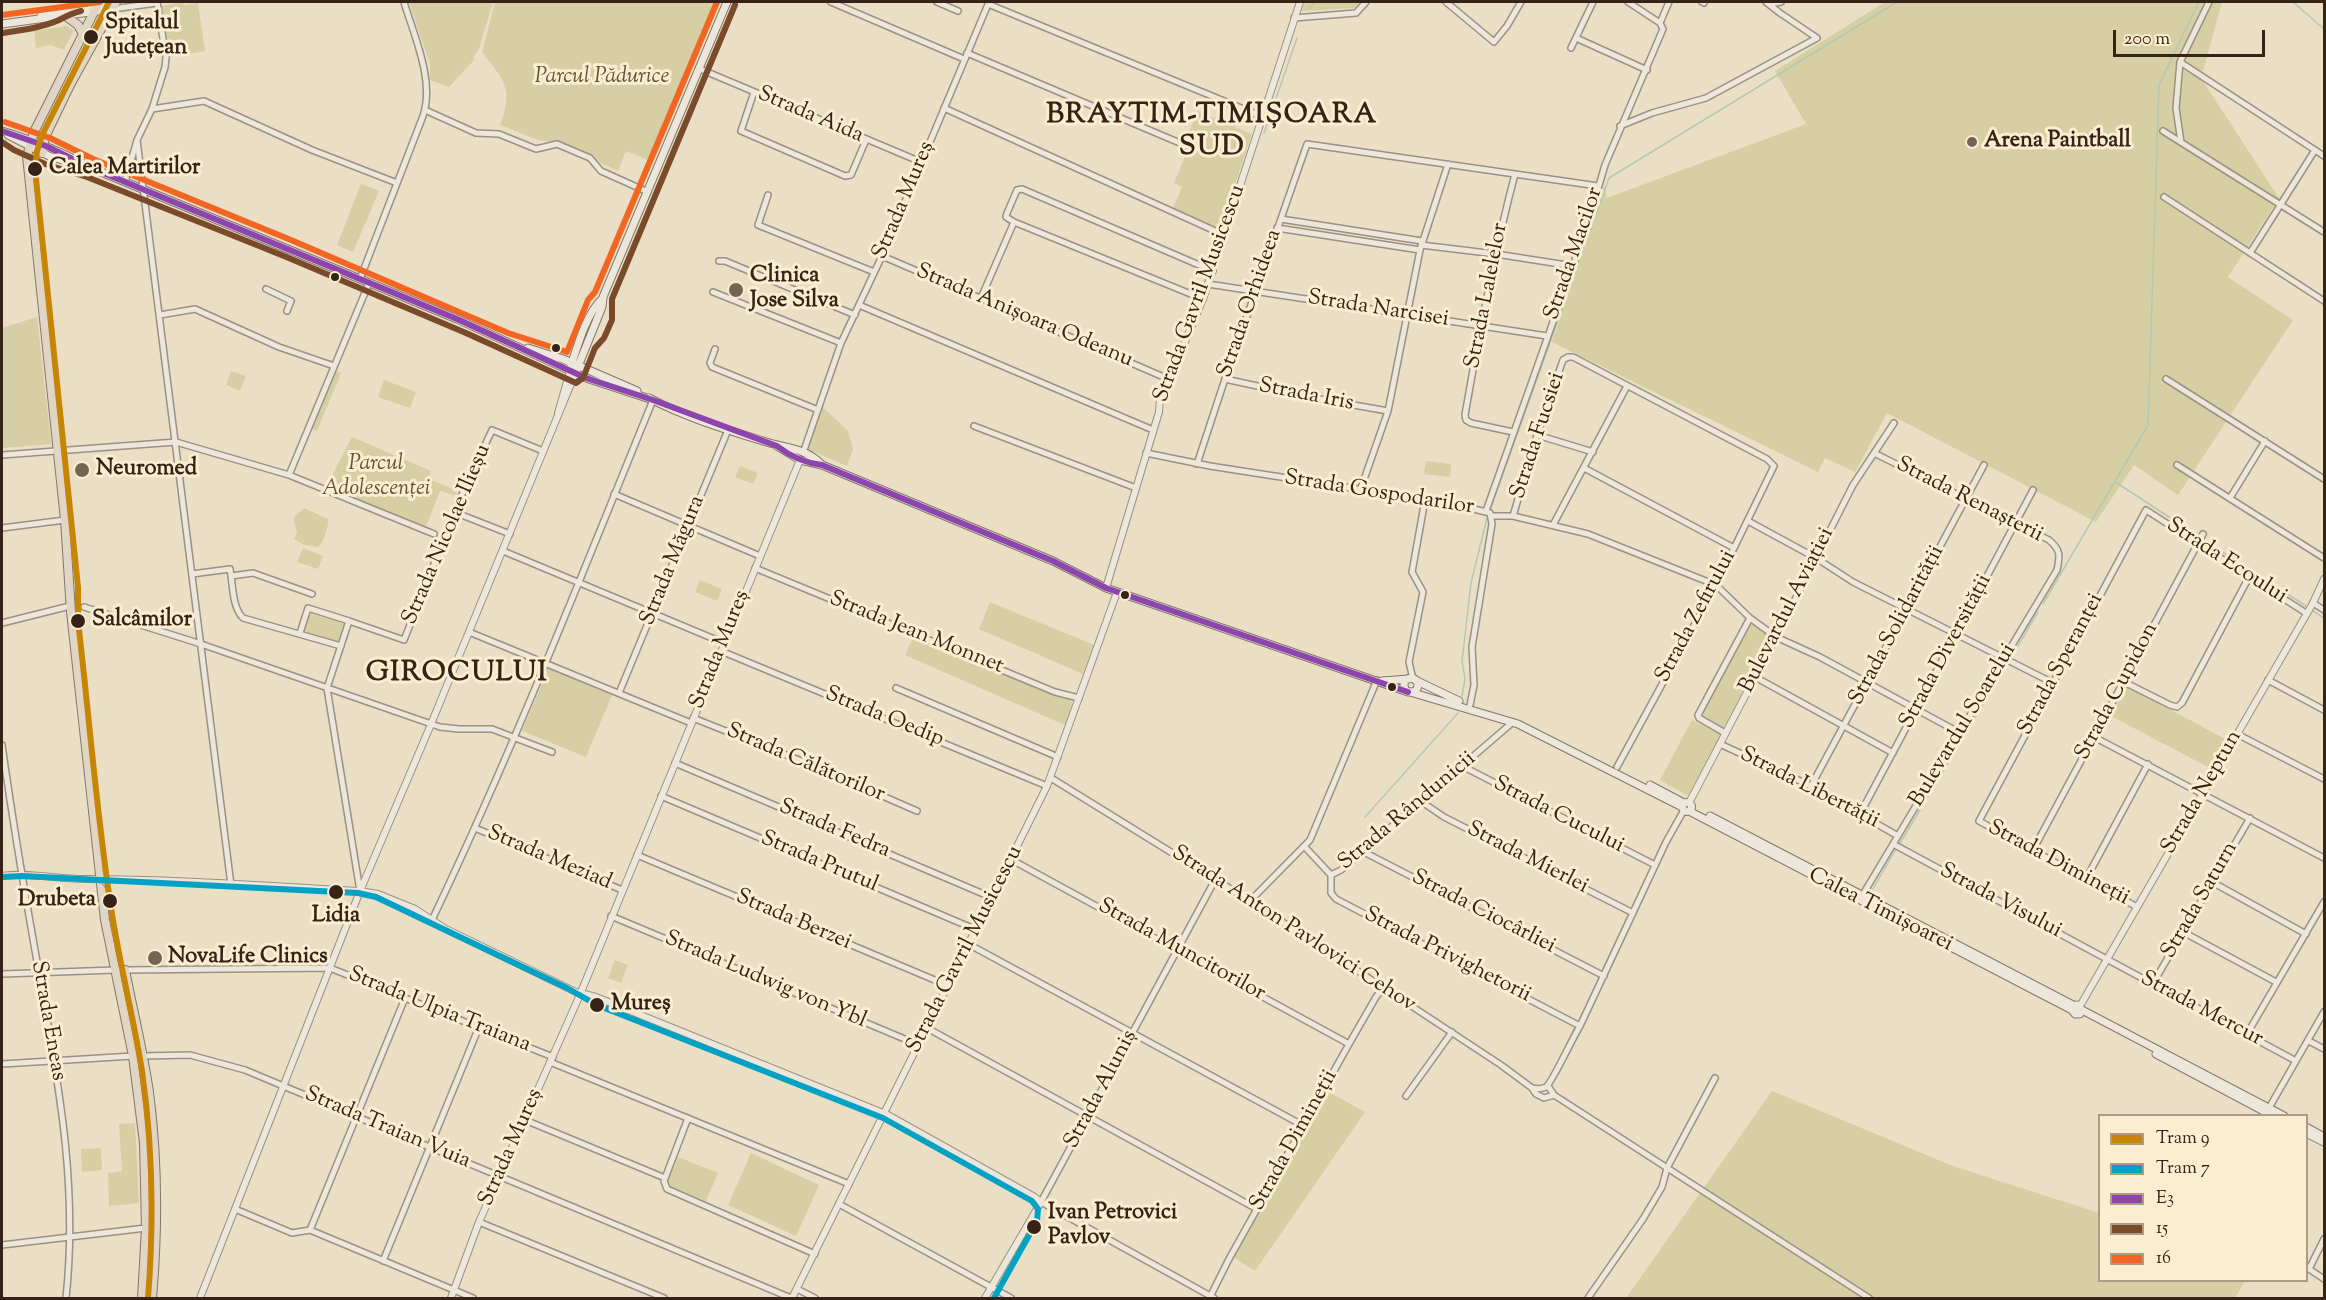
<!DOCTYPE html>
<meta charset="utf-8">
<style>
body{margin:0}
#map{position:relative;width:2326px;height:1300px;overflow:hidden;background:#eadec5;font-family:"Sorts Mill Goudy",serif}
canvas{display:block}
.frame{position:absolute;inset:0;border:3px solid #362216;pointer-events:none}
.legend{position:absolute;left:2098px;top:1114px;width:210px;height:168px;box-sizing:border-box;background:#fbedd0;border:2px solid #ac9c86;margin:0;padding:8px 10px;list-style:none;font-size:18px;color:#362216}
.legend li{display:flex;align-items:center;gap:12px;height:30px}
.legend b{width:30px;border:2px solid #ac9c86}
.scale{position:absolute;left:2113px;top:30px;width:152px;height:27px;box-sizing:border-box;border:3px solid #362216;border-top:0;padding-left:8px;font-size:18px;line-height:21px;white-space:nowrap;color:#362216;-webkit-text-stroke:4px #fbedd0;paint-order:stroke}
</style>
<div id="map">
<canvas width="2326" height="1300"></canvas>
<div class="frame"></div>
<ul class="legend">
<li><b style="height:8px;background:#c78506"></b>Tram 9</li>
<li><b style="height:8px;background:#03a2c5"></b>Tram 7</li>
<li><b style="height:8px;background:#8e44ad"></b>E3</li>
<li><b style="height:8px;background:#7a4b2a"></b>15</li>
<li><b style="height:8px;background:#f26522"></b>16</li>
</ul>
<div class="scale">200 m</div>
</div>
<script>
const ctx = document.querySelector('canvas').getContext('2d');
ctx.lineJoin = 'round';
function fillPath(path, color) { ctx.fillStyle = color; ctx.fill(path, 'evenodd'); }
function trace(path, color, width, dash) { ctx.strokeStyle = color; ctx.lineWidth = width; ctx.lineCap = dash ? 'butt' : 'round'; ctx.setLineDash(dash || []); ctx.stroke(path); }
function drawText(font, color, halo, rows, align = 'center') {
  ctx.font = font + ' "Sorts Mill Goudy",serif'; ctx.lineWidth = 6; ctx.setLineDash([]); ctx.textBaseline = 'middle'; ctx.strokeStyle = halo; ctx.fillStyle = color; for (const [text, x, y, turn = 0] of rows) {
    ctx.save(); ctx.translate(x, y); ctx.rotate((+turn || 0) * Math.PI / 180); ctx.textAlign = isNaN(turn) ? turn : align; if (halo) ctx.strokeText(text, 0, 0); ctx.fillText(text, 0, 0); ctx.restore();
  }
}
fillPath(new Path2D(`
 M183,2l1,3 14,-2 7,48 -35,6 -9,-51z
 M409,2h84l-14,47 -6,9 2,1 -26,28 -19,-7v-16z
 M495,2h225l-67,160 -27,-11 -8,20 -63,-29 -17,-2 -38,-15c14,-36 4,-45 -18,-73z
 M1305,2h56l-5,6 -54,3z
 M1885,2h337l-21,76 78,120 -51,79 65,43 -115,175 -44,-30 -38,57 -209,-109 -32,59 -30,-14 -7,14 -266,-130 52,-156 3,12 199,-74 -31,-53z
 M66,26l8,4 -10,20 -13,-5 -15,3 -2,-17z
 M1197,111l55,23 -32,95 -47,-21 9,-21 -8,-4 13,-31 5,-3v-5l-6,-4z
 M361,184l18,7 -26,61 -16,-7z
 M37,317l14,127 -49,4v-120z
 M333,370l8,3 -24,58 -8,-3z
 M231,371l15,5 -6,15 -14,-6z
 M384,380l32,12 -6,16 -32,-11z
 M822,406l26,25 5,18 -6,17 -39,-17 -1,-6z
 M352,437l79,34 -3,7 29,13 -1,3 -3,1 -13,-4 -14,36 -100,-40z
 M1426,461l25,3 -1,13 -26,-3z
 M740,466l18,7 -5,11 -18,-7z
 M304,508l24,11c1,7 -4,23 -10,28l-14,-2 -10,-6 3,-6c-3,-16 -8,-12 7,-25z
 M303,548l20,8 -5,13 -21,-7z
 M700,580l22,9 -5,12 -22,-9z
 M990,602l104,43 -11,29 -104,-45z
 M308,613l36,11 -6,18 -36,-11z
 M1749,624c7,0 19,8 22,14l-47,91 -21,-11v-6z
 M914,636l157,63 1,6 -7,20 -160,-70z
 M549,668l63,27 -26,62 -64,-26z
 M2127,686l98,53 -17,28 -97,-51z
 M1692,720l29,15 -33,61 -28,-16z
 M615,960l13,5 -7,18 -13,-5z
 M1327,1091l38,21 -110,159 -22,-14z
 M1772,1091l181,75 146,47 1,67 145,1 -10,17h-609z
 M135,1123l4,80 -30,3 -1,-33 14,-2 -3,-47z
 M101,1148l1,22 -20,2 -1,-23z
 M751,1153l68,32 -23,51 -68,-31z
 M678,1157l40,16 -12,28 -40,-16z`), '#d6cfa4');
trace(new Path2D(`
 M2293,2l31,27
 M1309,8l6,-6
 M1264,133l33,-95
 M2117,483l81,53
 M1490,510l119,-332 288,-176
 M2202,539l107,69
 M2043,604l105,-179 11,-340 40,-83
 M2313,611l11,7
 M2012,656l26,-44
 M1462,696l3,-17 -3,-18 9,-78 17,-69
 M1365,817l93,-104
 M1899,845l107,-180
 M1873,889l23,-40`), '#b5c8b5', 1.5);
const minor = new Path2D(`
 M831,2l133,57
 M937,2l21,9
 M1446,2l48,40 13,-16 14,-24
 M1628,2l32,21
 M1702,2l2,1
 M988,4l275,113
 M1770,4l11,-2
 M112,9l45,-6
 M1294,18l62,-5 10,-11
 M1576,38l71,32
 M1571,48l22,-46
 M967,53l220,93
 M2180,62l144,94
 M700,69l221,93
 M754,92l-13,39 104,45 6,-1 15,-35
 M944,108l280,127
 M152,109l52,-8 108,49 85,33
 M425,110l51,23 23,1 37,15 21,-5 33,14 11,13 47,21
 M1620,126l32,-13 54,-15 111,-60 -37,-25 -14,-11
 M2163,131l161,101
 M137,140l94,745
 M2181,142l-5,-34 4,-46 29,-60
 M125,182l12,-42 15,-31 13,-42 1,-10 -9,-55
 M768,195l-10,30 116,47
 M2164,197l160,104
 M1281,219l141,22
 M1277,228l143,22
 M1421,245l75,9 77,12
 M2250,253l65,-103
 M882,256l284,122
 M719,261h6l130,54
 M360,279l63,-163c12,-35 -9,-80 -19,-114
 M1208,284l339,52
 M266,289l25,12 -4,10
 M713,292l128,51
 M981,298l33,-76
 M1203,299l-189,-77 -8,-5 1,-4 10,-23 5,-1 191,82
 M859,305l294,125
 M160,315l35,-6 84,38 55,19
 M715,349l-5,14 2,4 106,43
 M1225,379l83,18 80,14
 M2166,379l158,100
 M974,426l162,62
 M1513,432l-42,-9 -5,-3 -1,-5c14,-81 29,-162 50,-241
 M1537,435l56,17
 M803,453l38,-110 41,-87 107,-254
 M1146,453l64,13 244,38 36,9 2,11 -20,123 2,38 -4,20
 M2,455l174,-13 113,33 145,59
 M1197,464l28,-85 82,-235 291,42
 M2177,465l147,93
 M1584,468l150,80
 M289,475l80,-192
 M1360,491l28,-80 32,-161 28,-86
 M614,494l146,62
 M2230,498l35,-57
 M1486,511l101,-285 18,-61 58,-136 -3,-6 9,-21
 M454,512l56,22
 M1492,516h21l75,18 128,51 34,33 26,19 44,20 140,76
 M1513,516l24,-81 26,-75 5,-3h5l194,102 7,7 -58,119 -99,182
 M1748,521l68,37 37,24 200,101
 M1553,525l74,-139
 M2,528l63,-8
 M503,551l221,92
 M755,568l300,124 24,6
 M192,574l38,-5c3,16 2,38 13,49l98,28
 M231,576l22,-3 59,21
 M2313,603l11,7
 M84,607l117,37 239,83 19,2h33l60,23
 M349,621l55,19 55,-139 33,-71 51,21
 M2,623l68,-17
 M469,632l222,91
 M300,633l8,-25 41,13 -22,67 33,203
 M1776,637l77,-152 41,-62
 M721,651l326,135
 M1755,677l138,76
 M1413,679l-4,-17 14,-70 -11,-20 13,-72
 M2268,680l56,30
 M2124,682l46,23 7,2 5,-4 67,-126
 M896,688l162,69
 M619,693l109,-263
 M693,718l116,46 108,47
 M1725,733l-26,-15 -1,-3 52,-97
 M2237,734l87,45
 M2094,737l230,121
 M1720,744l91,42 87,50
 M2,745c11,78 24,156 38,233 19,109 38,209 26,320
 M675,763l318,135
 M1462,766l193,99
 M1051,778l199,123 128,83 123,81 31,23 4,6 8,4 10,-3
 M1811,786l173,-321
 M661,796l316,134
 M1422,802l22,15 189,96
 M1860,814l173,-324
 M475,828l147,62
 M1893,844l403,217
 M1304,846l27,29 10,-5 172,-148
 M2033,850l170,-316
 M1362,851l242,125
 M637,855l312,131
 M1012,860l337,184
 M1331,875v18l5,6 244,127
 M2086,879l62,-115
 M2212,882l94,52
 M1862,896l195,-326c3,-14 4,-20 -8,-30l-175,-87
 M1250,901l60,-61 67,-160
 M2137,907l-158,-86 167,-311 160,103
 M611,916l308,129
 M432,920c81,-170 150,-346 221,-520
 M2183,932l93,50
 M970,945l334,181
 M125,970l205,-2 223,89
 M2,974l113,-4
 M2152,985l98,-167
 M927,1028l330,181
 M2247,1034l77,-132
 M2309,1041l15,8
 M143,1056l47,-1 55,15 546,228
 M550,1062l299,122
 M2,1064l131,-8
 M1548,1086l6,9 315,203
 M1532,1088c5,1 10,1 14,-1 6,-4 27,-50 34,-61l86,-184 18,-32
 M1406,1096l46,-64
 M2269,1108l55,-96
 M688,1118l-24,63 3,8 148,65
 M525,1120l140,58
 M839,1204l172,94
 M235,1209l57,24 18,-3 163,68
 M479,1222l185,76
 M310,1230l95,-232
 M2324,1239l-15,30 15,10
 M2,1245l144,-17
 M383,1261l96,-234
 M797,1289l18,9
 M1210,1297l19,-38 120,-215 27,-47 7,-9
 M1214,1298l-173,-96 174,-322
 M1588,1298l55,-79 19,-32 5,-19 48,-90`);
const tertiary = new Path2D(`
 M558,413l12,-42
 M1106,588l53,-176 1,-15 6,-19 7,-8 30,-71 97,-297
 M1689,803l87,-166
 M2,876c26,-4 55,3 82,3 92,0 184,7 276,12l18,3 37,15 31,20 130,63 20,5 292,118 145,81 8,6 -56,96
 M2080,1006l233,-403 11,-24
 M200,1298l160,-407 69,-162 146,-355
 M451,1298l28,-76 100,-225 221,-537
 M792,1298l255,-512 70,-194`);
const secondary = new Path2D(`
 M41,16l47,-11 27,-3
 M2,24l110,-15
 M2,131c30,9 59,20 87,36l368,152 129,59 67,22
 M8,135l41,21 34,10
 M528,348l35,11 74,32
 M571,366c7,-22 15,-52 32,-68
 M575,374l27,-67 1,-10 124,-295
 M649,398c36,19 76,31 114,43 20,7 43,6 59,24
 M777,446l23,14 22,5 231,96 53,27 302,104
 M1404 685a7 7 0 1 1 14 0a7 7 0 1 1-14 0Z
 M1415,680l44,21
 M1382,681l27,-2
 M1410,692l108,32 164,83
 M1650,785l34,18
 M1682.5 807a4.5 4.5 0 1 1 9 0a4.5 4.5 0 1 1-9 0Z
 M1689,811l383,199 3,4h5l2,-4 -5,-5 -5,5
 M1710,816l365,190
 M2082,1010l202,106
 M2156,1054l117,62
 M2306,1127l18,10
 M2306,1133l18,9`);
const primary = new Path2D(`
 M99,2l-65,130 -7,24 38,364 6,92 34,308 28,136 11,87 2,85 -4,70
 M67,17l11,8 5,9
 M42,153l3,-16 25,-52 46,-83
 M115,970h10c8,41 18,81 24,122 9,69 9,138 3,206`);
trace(minor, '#9b9182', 8);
trace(tertiary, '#9b9182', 8);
trace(secondary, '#82786a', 9);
trace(primary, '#82786a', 10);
trace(minor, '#ede6da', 5);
trace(tertiary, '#ede6da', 6);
trace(secondary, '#ede6da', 7);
trace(primary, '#e0d6c5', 8);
trace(new Path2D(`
 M103,871l6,10 10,2
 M93,880l10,4 7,11`), '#aba49a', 1.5);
trace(new Path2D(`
 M2,131l44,15 43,21 368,152 129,59 67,22 124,46c14,11 28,17 45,19l231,96 53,27 302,104`), '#8e44ad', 6);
trace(new Path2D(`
 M3,33c19,-3 38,-5 56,-13 8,-4 13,-7 22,-9
 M2,142l12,8 31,14 42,13 197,79 182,77 110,50 7,-5 12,-30 9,-10 8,-18v-21l123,-294`), '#7a4b2a', 6);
trace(new Path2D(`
 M2,15l98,-13
 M5,122l45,16 43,21 198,81 217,93 59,19 21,-52 7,-8 122,-290`), '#f26522', 6);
trace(new Path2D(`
 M109,2l-67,133 -5,16 -2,18 43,418v34c11,93 18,187 32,280 8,57 23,113 32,170 11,76 12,151 6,227`), '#c78506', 6);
trace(new Path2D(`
 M2,877l20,-1 336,17 18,4 191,91 30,17 286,113 149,83 6,8 -1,12 -43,77`), '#03a2c5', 6);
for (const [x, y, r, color] of [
 [91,37,8,"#362216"],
 [1972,142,6,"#756453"],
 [35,169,8,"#362216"],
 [335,277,5,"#362216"],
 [736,290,8,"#756453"],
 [556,348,5,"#362216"],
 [82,470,8,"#756453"],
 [1125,595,5,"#362216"],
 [78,621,8,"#362216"],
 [1392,687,5,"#362216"],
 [336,892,8,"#362216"],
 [110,901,8,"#362216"],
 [155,958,8,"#756453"],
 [597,1005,8,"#362216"],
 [1034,1227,8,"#362216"]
]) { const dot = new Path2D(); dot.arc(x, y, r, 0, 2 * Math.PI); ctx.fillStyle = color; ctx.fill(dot); trace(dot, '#fbedd0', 2); }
drawText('bold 22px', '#362216', '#fbedd0', [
 ["Spitalul",105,24],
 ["Județean",105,49],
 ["Calea Martirilor",49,169],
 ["Salcâmilor",92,621],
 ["Drubeta",96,901,"right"],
 ["Lidia",336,917,"center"],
 ["Mureș",611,1005],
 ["Ivan Petrovici",1048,1214],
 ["Pavlov",1048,1239]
], 'left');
drawText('italic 22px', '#615238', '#fbedd0', [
 ["Parcul Pădurice",602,78],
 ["Parcul",376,465],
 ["Adolescenței",376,490]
]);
drawText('22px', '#362216', '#fbedd0', [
 ["Strada Aida",810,116,23],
 ["Strada Mureș",905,201,-67],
 ["Strada Macilor",1575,254,-71],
 ["Strada Gavril Musicescu",1201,294,-70],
 ["Strada Lalelelor",1488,296,-79],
 ["Strada Orhideea",1251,304,-71],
 ["Strada Narcisei",1378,310,9],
 ["Strada Anișoara Odeanu",1024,317,23],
 ["Strada Iris",1306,396,11],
 ["Strada Fucsiei",1539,436,-72],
 ["Strada Gospodarilor",1379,494,9],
 ["Strada Renașterii",1969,501,27],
 ["Strada Nicolae Ilieșu",448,535,-67],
 ["Strada Măgura",674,561,-68],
 ["Strada Ecoului",2226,562,33],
 ["Bulevardul Aviației",1788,611,-63],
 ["Strada Zefirului",1697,617,-62],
 ["Strada Solidarității",1898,626,-62],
 ["Strada Jean Monnet",916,634,22],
 ["Strada Mureș",721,650,-68],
 ["Strada Diversității",1947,652,-62],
 ["Strada Speranței",2062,665,-62],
 ["Strada Cupidon",2118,692,-62],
 ["Strada Oedip",884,718,22],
 ["Bulevardul Soarelui",1964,726,-59],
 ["Strada Călătorilor",805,764,23],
 ["Strada Libertății",1809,789,27],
 ["Strada Neptun",2203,793,-60],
 ["Strada Rândunicii",1408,812,-40],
 ["Strada Cucului",1558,816,27],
 ["Strada Fedra",834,830,23],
 ["Strada Meziad",549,859,23],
 ["Strada Mierlei",1527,859,27],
 ["Strada Prutul",819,863,23],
 ["Strada Dimineții",2058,864,28],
 ["Strada Saturn",2201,901,-60],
 ["Strada Visului",2000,902,28],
 ["Calea Timișoarei",1880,911,27],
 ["Strada Ciocârliei",1483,913,27],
 ["Strada Berzei",793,921,23],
 ["Strada Anton Pavlovici Cehov",1293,930,33],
 ["Strada Gavril Musicescu",966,950,-63],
 ["Strada Muncitorilor",1181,951,29],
 ["Strada Privighetorii",1447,956,27],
 ["Strada Ludwig von Ybl",765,981,23],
 ["Strada Mercur",2201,1010,28],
 ["Strada Ulpia Traiana",439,1011,22],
 ["Strada Eneas",47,1021,80],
 ["Strada Aluniș",1102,1090,-62],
 ["Strada Traian Vuia",387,1129,23],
 ["Strada Dimineții",1295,1141,-61],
 ["Strada Mureș",512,1148,-66]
]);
drawText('bold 22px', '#362216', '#fbedd0', [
 ["Arena Paintball",1984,142],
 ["Clinica",750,277],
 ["Jose Silva",750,302],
 ["Neuromed",96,470],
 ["NovaLife Clinics",168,958]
], 'left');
ctx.letterSpacing = '1.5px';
drawText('bold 28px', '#362216', '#fbedd0', [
 ["BRAYTIM-TIMIȘOARA",1212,117],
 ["SUD",1212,149],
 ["GIROCULUI",457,675]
]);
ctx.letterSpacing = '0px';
</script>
